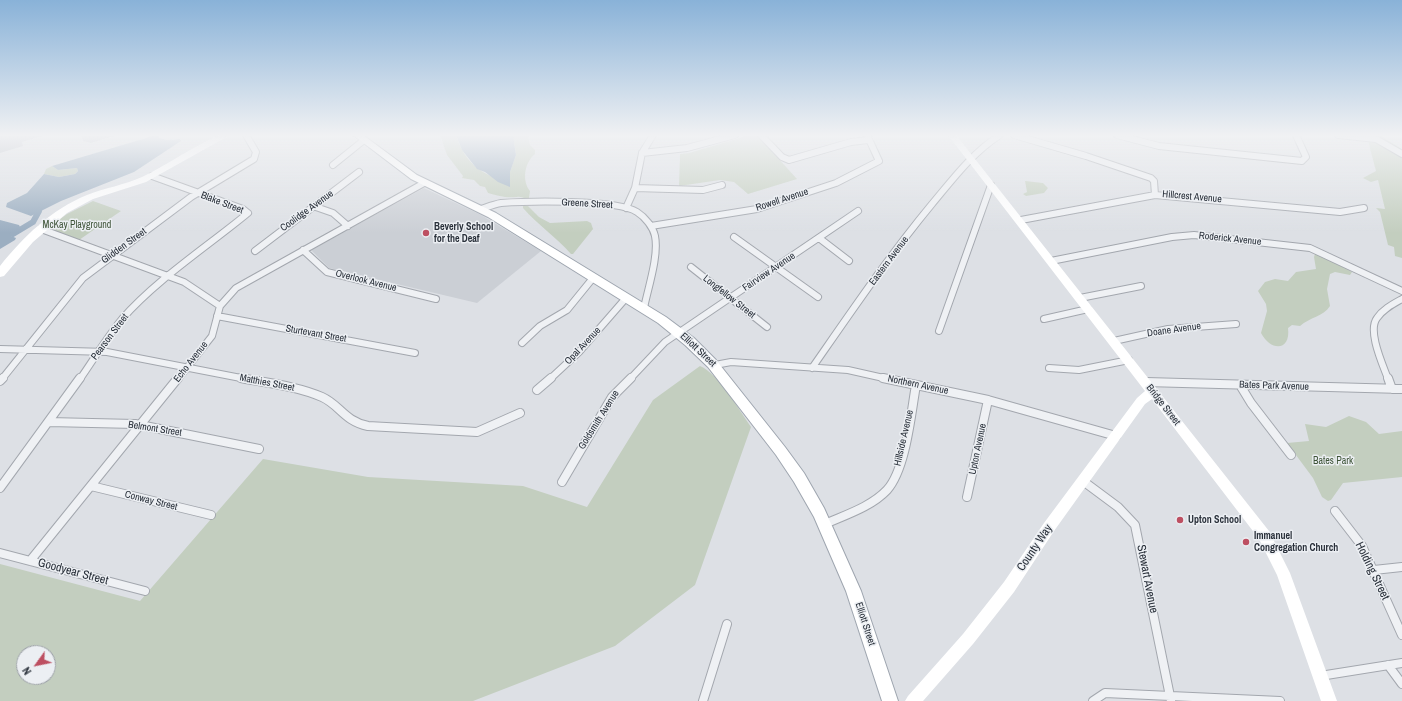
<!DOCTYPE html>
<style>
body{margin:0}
#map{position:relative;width:1402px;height:701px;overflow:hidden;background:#dde0e5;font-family:"Archivo Narrow",sans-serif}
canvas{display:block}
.north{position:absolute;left:16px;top:645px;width:40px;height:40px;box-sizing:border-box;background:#eceff3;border:1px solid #9ea2a9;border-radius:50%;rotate:237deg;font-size:11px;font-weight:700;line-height:16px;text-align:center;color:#282f39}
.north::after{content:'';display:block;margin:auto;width:14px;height:18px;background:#bd4f61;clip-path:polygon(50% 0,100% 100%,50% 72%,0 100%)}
</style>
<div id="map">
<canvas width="1402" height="701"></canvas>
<div class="north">N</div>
</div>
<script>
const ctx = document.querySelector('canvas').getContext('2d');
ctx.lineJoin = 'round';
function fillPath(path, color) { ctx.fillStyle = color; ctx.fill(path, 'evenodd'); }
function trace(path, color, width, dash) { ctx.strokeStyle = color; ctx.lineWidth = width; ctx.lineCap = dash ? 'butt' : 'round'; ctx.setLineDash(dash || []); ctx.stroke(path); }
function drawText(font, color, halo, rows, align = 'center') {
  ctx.font = font + ' "Archivo Narrow",sans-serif'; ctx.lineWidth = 3; ctx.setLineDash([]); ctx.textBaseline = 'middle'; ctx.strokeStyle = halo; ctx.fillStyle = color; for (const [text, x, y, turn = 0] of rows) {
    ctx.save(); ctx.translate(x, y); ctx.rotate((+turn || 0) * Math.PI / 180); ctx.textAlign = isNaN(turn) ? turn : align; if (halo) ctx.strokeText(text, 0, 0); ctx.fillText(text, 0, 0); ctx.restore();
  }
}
fillPath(new Path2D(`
 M424,188l57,27 60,36 -64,52 -148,-35 -18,-18z`), '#cbcfd5');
fillPath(new Path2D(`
 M440,135h16c10,30 25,39 54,48v-11l6,-17 -3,-20h15l2,10 5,5v4c-11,9 -13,27 -5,37l-1,7c-5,2 -7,-2 -12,-1 -13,1 -17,-1 -29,-4l-3,-6 -5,-1 -6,-6 -12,-2 1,-2 -16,-21z
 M750,135h7l40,44 -49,15 -14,-12 -14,-2 -41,6 1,-32 9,-1z
 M1369,135h11l22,14v109l-7,-2 -1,-9 -6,-2 -8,-33 -4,-4 9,1 -7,-29 -7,2 -8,-4 13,-7 -8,-30z
 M52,166l6,4 19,-2 1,3 -3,3 -16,3 -15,-3 2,-5z
 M1025,181l18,2 5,5 -4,5 -18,3 -3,-2 4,-2z
 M93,201l28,10 -42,29 -31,-12 19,-14z
 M523,205l5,1 11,11 11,6 37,-2 4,2 2,6 -20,25h-2c-15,-17 -33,-29 -48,-46z
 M1315,254l6,1 31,17 -2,3 -15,-3 -5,2 -3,15 3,17c-7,11 -20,11 -30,20l-8,-1 -4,3c3,23 -17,24 -27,5l6,-22 -1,-7 -8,-13 7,-9 10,-3 13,2 8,-9 20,-3 -2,-12z
 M700,366c19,8 39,44 51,61l-56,158 -80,61 -142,55h-473v-137l140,37 123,-142 105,18 155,9 64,21 66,-107zM24,653h24v24h-24z
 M1349,416l17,6 13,12 23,-3v46l-59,6 -12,17 -3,1 -6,-4 -9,-19 -26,-35 22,-2 -4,-17 21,3z`), '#c3cebf');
fillPath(new Path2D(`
 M156,135h3v3l8,2 13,-1 1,2 -47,31 -73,29 -30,15 -25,-9 1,-4 20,-10 17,-19 15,3 16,-3 3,-3 -1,-3 -19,2 -6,-4z
 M456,135h57l3,20 -6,17v15l-12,-5 -13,-10 -8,-3 -15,-19z
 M0,220l19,5 2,4 -5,1 -5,6 5,2 -1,2 -15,9z`), '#9baec1');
trace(new Path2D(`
 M13,234l20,-12 6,-11`), '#9baec1', 6);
fillPath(new Path2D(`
 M0,135h43v1l-21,6 1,4 -23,7z
 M81,135h33v1l-23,7 -8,-2z`), '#b5b9c1');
const streetFar1 = new Path2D(`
 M761,135l21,22 7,3 62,-18 17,-2
 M1014,135l72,21 65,22 3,3 1,14
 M1117,135l42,11 143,15 4,-4 -10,-22
 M1338,135l38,4 26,15
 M642,153l45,-5 48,-13
 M333,165l31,-25
 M635,188l68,2 19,-5
 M313,206l20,7 15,13
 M626,208l9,-20 7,-35 11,-18
 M481,209c6,-2 14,-5 20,-6 26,-2 116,-4 136,9 8,5 16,15 18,24 4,20 -7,52 -11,72
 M1021,220l134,-25 185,17 24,-4
 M651,226l106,-17 79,-26 43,-22 -12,-26
 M41,229l143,53 36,24
 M734,237l84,60
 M819,238l30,23
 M303,250l24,22 109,27
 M255,251l104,-79
 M1051,261l121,-24 22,-2 116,13 92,43
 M691,267l76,60
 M1080,298l61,-12
 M217,316l198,37
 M1044,319l44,-10
 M939,331l52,-146
 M1114,341l54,-12 68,-5
 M522,343l18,-17 27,-16 26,-32
 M0,349l107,3 139,27
 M715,365l16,-3 117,8 40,9
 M812,368c39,-56 77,-112 120,-164 21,-25 40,-51 68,-69
 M1049,368l30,2 50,-10
 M2,379l81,-101 108,-81 63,-38 2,-7 -10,-17
 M80,379c14,-20 27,-42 42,-60 34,-39 86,-73 126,-106l-5,-4 -91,-33
 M178,379l34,-43 8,-30 16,-18 188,-105
 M550,379l29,-27 47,-54
 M630,379l35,-37 193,-131
 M1388,379c-5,-14 -21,-48 -11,-61 6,-9 16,-14 25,-19`);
const street = new Path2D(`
 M241,378c26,5 56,8 81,19 18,8 22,24 46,29l109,6 43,-19
 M883,378l105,22 128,36
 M1388,378l4,11
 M0,381l3,-3
 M1146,382l256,7
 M1240,385l11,18 40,52
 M537,390l14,-12
 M49,422l86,2 124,25
 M1083,481l35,26 17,18 36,176
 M562,482l50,-85 19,-19
 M91,486l120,29
 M0,488l80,-110
 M967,497l21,-97
 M1335,511l27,35 40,89
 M825,524c20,-9 46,-17 62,-34 19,-21 24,-77 29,-105
 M0,553l145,38
 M30,561l148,-183
 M1374,570l28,-3
 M1388,665l14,19
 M1320,676l82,-13
 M703,701l24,-77
 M1093,701l12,-8 175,8`);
const primary = new Path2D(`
 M353,135h10l54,40 79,38 170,104 28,21 22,22 69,87 19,26 20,35 37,83 37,110h-16l-36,-110 -32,-74 -20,-35 -18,-27 -68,-88 -23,-22 -27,-22 -170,-106 -77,-38z`);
trace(streetFar1, '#a3a7ae', 8);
trace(street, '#a3a7ae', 10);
trace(primary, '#9ea5af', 2);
trace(streetFar1, '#eff1f4', 6);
trace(street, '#eff1f4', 8);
fillPath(new Path2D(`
 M220,135h10l-84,47 -53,17 -26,14 -34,29 -29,34 -4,1v-11c23,-29 52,-57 87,-71 18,-7 37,-10 55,-18 27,-13 51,-31 78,-42z
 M948,135h8l313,396 21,42 47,128h-16l-44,-126 -18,-36 -107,-140 -7,5 -91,127 -40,61 -41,52 -50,57h-18l3,-5 55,-62 41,-52 40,-59 93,-125 8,-7z`), '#fff');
fillPath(primary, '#fff');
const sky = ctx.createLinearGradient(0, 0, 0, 233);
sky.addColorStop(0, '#89b2d8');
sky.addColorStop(0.58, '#f0f1f3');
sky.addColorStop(1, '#f0f1f300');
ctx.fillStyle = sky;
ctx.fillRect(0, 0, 1402, 233);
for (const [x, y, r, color] of [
 [426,233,4,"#bd4f61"],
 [1180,520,4,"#bd4f61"],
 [1246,542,4,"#bd4f61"]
]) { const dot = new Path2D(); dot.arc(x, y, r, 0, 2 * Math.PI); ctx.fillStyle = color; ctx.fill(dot); trace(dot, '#eceff3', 1.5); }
drawText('10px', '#282f39', '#eceff3', [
 ["Hillcrest Avenue",1192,197,5],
 ["Rowell Avenue",782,200,-18],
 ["Blake Street",222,203,21],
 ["Greene Street",587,204,3],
 ["Coolidge Avenue",307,211,-36],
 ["Roderick Avenue",1230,239,6],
 ["Glidden Street",124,246,-36],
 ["Eastern Avenue",889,261,-53],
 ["Fairview Avenue",769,272,-34],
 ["Overlook Avenue",366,281,14],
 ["Longfellow Street",729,297,38],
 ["Doane Avenue",1174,330,-8],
 ["Sturtevant Street",316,334,10],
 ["Pearson Street",110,337,-53],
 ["Opal Avenue",583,346,-47],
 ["Elliott Street",698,350,43],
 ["Echo Avenue",191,362,-52],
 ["Matthies Street",267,383,11],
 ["Northern Avenue",918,385,12],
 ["Bates Park Avenue",1274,386,2],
 ["Bridge Street",1163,405,52],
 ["Goldsmith Avenue",599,420,-58],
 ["Belmont Street",155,429,9],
 ["Hillside Avenue",904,438,-77],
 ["Upton Avenue",978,449,-78],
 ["Conway Street",151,501,14],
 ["Elliott Street",865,624,72]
]);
drawText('10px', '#3d5337', '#eceff3', [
 ["McKay Playground",77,225],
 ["Bates Park",1333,461]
]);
drawText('bold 10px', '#282f39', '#eceff3', [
 ["Beverly School",434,227],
 ["for the Deaf",434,239],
 ["Upton School",1188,520],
 ["Immanuel",1254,536],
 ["Congregation Church",1254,548]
], 'left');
drawText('12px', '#282f39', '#eceff3', [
 ["County Way",1035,548,-56],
 ["Holding Street",1372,571,64],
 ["Goodyear Street",73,572,15],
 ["Stewart Avenue",1147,579,79]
]);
</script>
